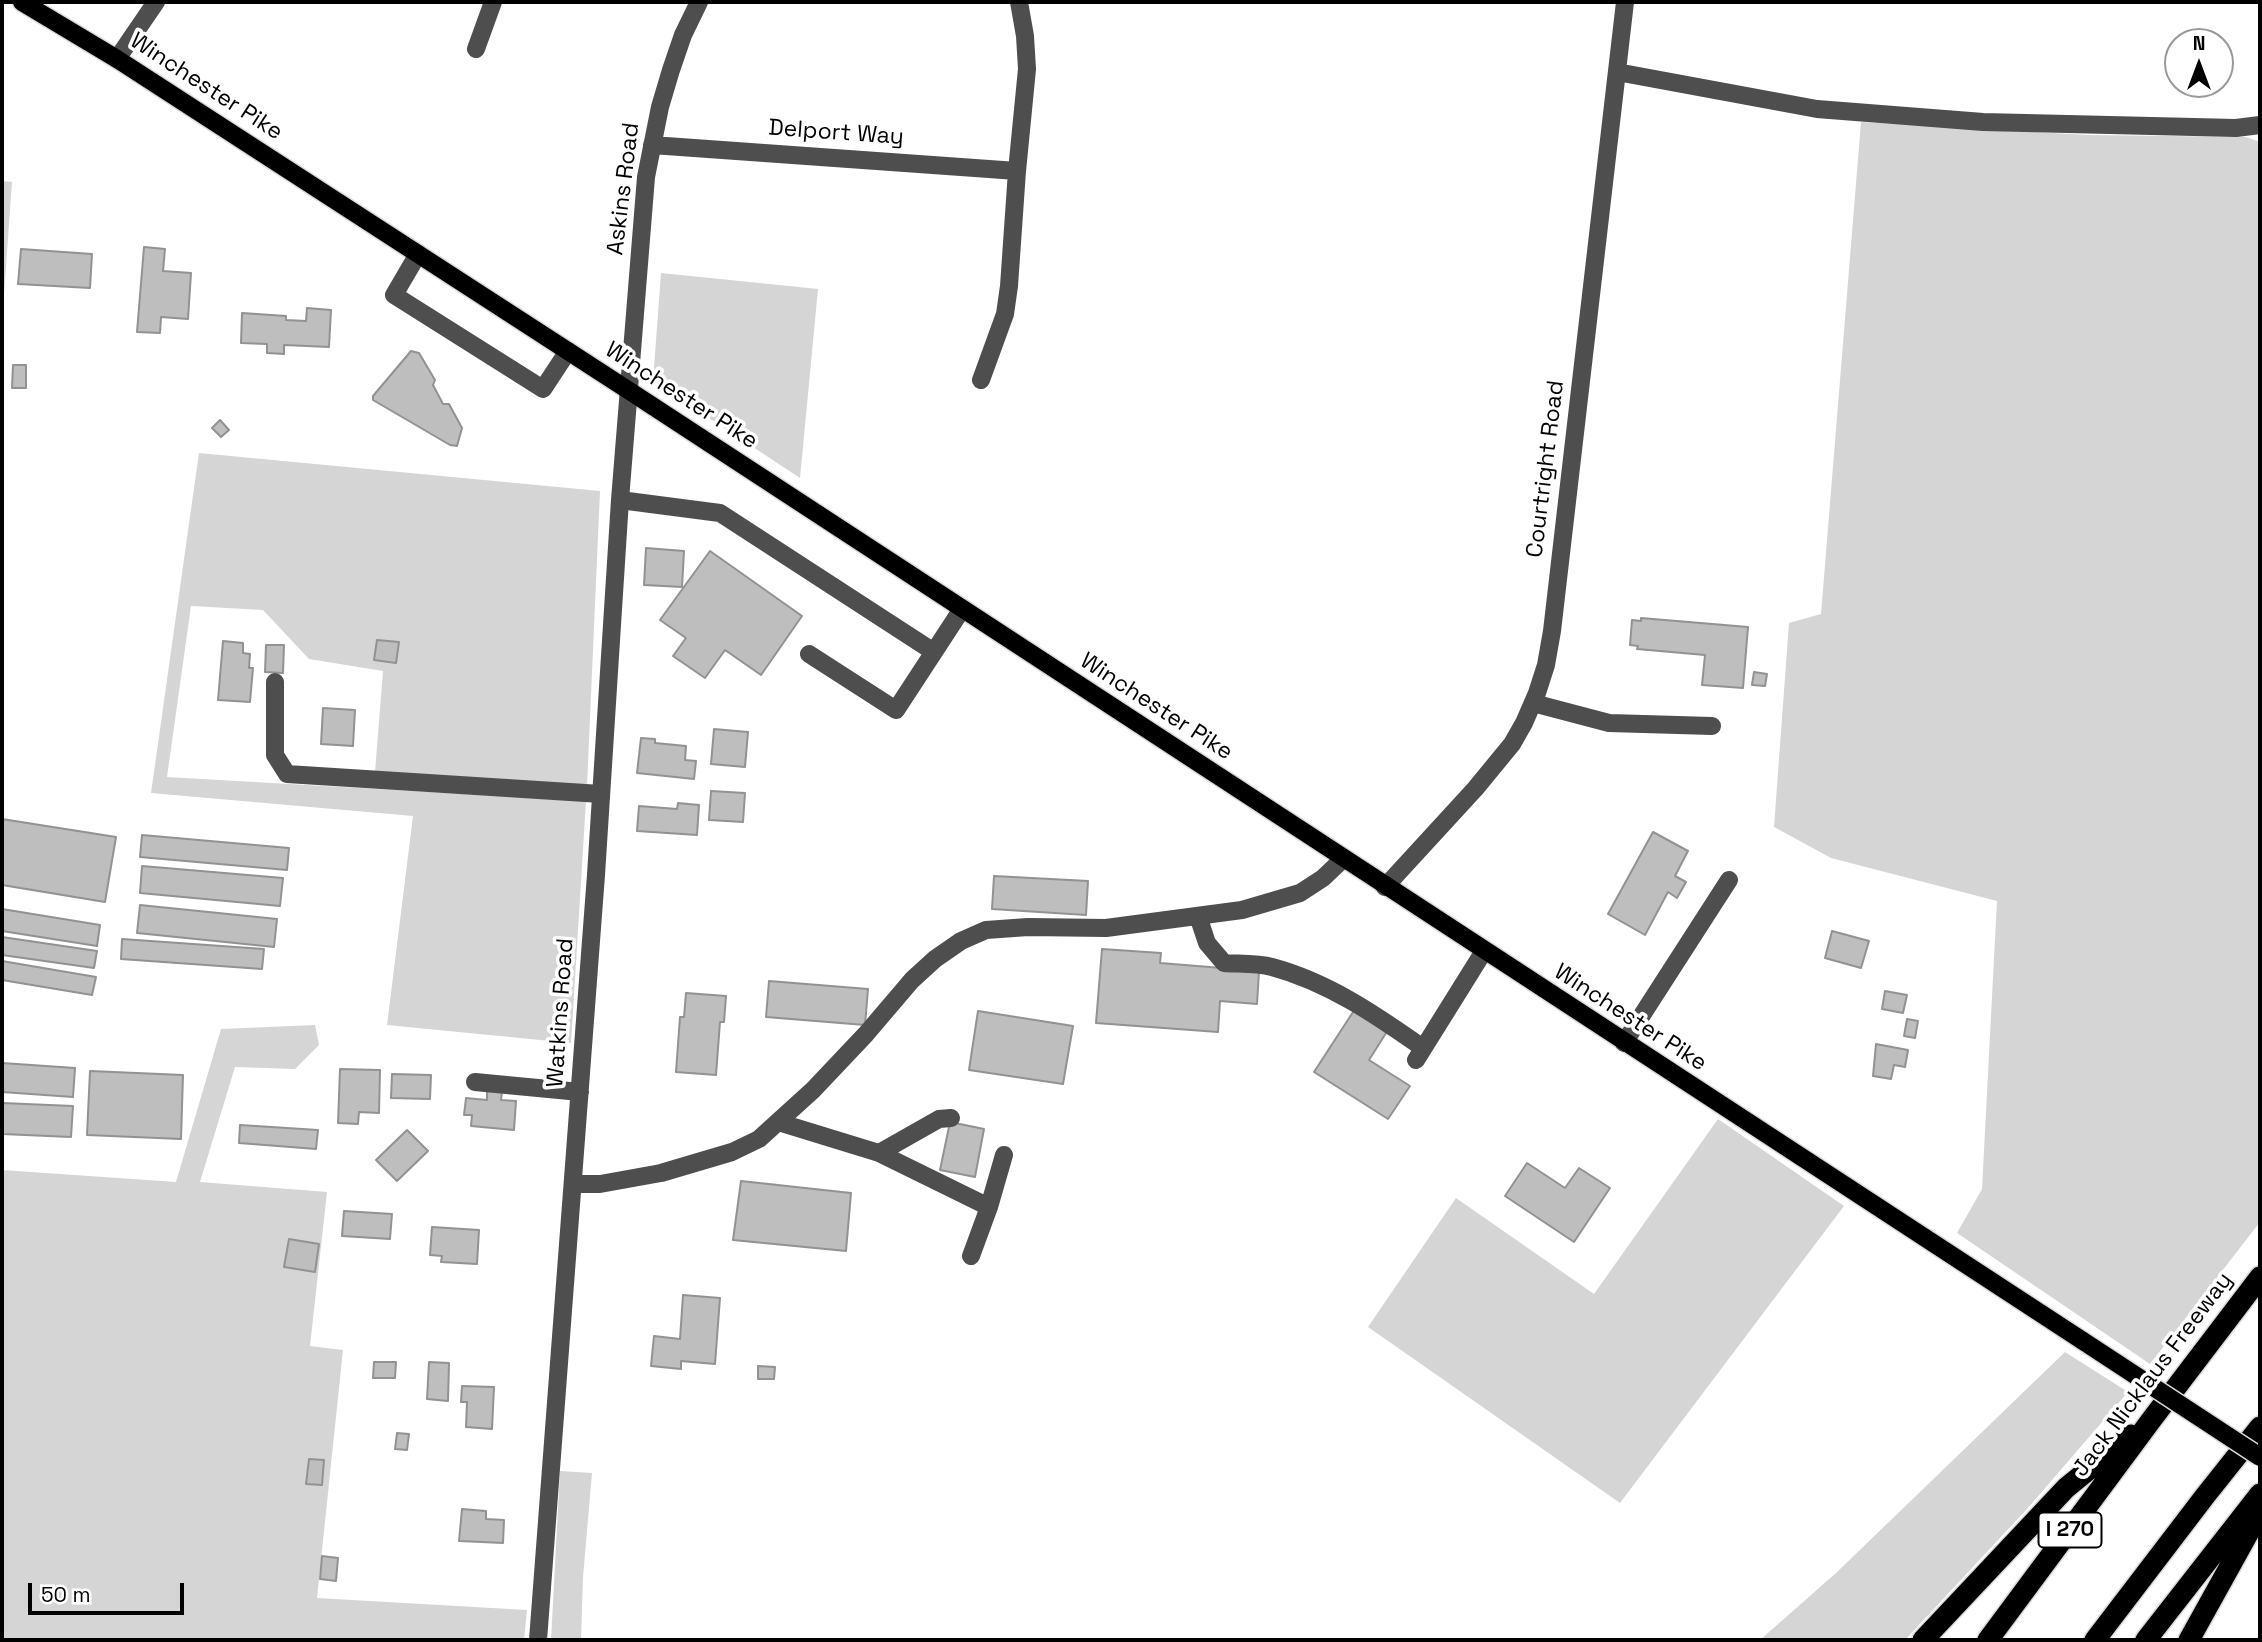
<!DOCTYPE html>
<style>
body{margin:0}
#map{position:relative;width:2262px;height:1642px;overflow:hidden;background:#fff;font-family:"Space Grotesk",sans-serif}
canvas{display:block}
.frame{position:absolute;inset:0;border:4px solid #000;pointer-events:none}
.north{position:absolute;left:2164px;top:28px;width:70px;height:70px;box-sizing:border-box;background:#fff;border:2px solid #999;border-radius:50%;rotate:0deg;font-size:19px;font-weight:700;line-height:28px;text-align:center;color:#000}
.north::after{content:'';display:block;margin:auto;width:24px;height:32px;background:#000;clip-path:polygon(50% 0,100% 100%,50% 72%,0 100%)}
.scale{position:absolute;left:28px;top:1583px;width:156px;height:32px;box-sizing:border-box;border:4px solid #000;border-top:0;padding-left:9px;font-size:21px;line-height:24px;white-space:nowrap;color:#000;-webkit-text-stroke:5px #fff;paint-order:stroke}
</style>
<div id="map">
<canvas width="2262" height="1642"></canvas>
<div class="frame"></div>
<div class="north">N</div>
<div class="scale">50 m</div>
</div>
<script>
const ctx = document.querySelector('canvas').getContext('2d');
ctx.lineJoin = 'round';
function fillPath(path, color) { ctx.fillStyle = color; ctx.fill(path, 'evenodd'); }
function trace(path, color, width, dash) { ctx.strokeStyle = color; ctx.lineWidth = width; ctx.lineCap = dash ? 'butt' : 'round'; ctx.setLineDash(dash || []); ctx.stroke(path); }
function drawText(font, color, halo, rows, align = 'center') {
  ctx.font = font + ' "Space Grotesk",sans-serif'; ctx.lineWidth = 7; ctx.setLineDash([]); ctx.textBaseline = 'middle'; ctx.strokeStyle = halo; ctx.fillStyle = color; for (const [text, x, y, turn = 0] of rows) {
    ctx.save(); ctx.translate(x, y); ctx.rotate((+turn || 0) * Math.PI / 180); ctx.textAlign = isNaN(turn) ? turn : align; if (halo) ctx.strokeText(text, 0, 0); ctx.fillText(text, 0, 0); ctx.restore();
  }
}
fillPath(new Path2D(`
 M1861,122l227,13 158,2 14,5v1080l-110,142 -193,-131 25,-44 15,-288 -166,-43 -57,-31 15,-204 32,-9z
 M2,181l10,1 -10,140z
 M661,273l157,16 -18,189 -147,-97z
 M199,453l401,38 -13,295 -212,-14 8,-101 -74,-12 -46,-49 -72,-4 -24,171 419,24 -15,242 -184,-18 26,-209 -262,-23z
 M315,1025l4,20 -24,24 -60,-2 -35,115 127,10 -17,154 33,4 -26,248 210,12 -3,30h-522v-470l174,12 45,-153z
 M1718,1119l126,87 -224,297 -252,-176 88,-129 138,96z
 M2065,1352l63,40 -101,117 -122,131h-145l76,-67z
 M560,1471l32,2 -9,104 -2,63h-30z`), '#d5d5d5');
const building = new Path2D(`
 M144,247l21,2 -2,22 28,2 -3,46 -27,-2 -1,16 -23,-1z
 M21,249l71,5 -2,34 -72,-4z
 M307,308l24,2 -2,37 -45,-2v9l-17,-1v-9l-26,-1 1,-30 44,3v4l20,1z
 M411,351l8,2 16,27 -2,5 10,19h6l13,24 -5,18 -7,-1 -77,-45v-4z
 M13,365h13v23h-14z
 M220,420l9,10 -8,7 -9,-9z
 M646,548l38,3 -2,36 -38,-2z
 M710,551l92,65 -41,59 -36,-25 -20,28 -32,-22 13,-18 -26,-18z
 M1641,618l107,9 -5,61 -41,-3 3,-30 -68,-6 1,-3 -8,-1 2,-25 9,1z
 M377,640l22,2 -3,21 -22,-3z
 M223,641l20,2v10l7,1 -1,14h4l-3,34 -32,-2z
 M266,645h18l-1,28 -18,-1z
 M1754,672l13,2 -2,12 -13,-1z
 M323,708l32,2 -2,36 -32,-2z
 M714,729l34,3 -3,35 -34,-3z
 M641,738l14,1v4l31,3 -1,14 11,1 -2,18 -57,-6z
 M711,791l34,2 -2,29 -34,-2z
 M678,803l21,2 -2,30 -60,-4 2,-25 38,3z
 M2,819l114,18 -11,65 -103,-17z
 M1653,832l35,19 -13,25 11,6 -9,16 -9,-6 -23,43 -37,-21z
 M142,835l147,13 -2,22 -147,-13z
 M142,866l141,12 -3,28 -140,-13z
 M994,876l94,5 -2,34 -94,-6z
 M140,905l137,14 -3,28 -137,-14z
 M2,909l98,16 -3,21 -95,-15z
 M1832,931l37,10 -8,27 -36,-10z
 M2,937l95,14 -3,17 -92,-13z
 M122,939l142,10 -2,20 -141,-10z
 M1102,949l59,4 -1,10 99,8 -2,33 -37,-3 -2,31 -122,-9z
 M2,961l94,16 -4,18 -90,-15z
 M769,981l99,8 -3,36 -99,-8z
 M1885,991l22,4 -4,18 -21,-4z
 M686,993l40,3 -2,26h-4l-4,53 -40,-3 4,-55h4z
 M1355,1009l33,21 -19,30 41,26 -22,33 -74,-47z
 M978,1011l95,15 -10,58 -94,-14z
 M1907,1019l11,2 -3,17 -11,-2z
 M1876,1044l32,6 -3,17 -11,-2 -3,14 -18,-3z
 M2,1063l73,5 -2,29 -71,-5z
 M340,1069l40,1 -1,43 -20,-1 -1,12 -20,-1z
 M90,1071l93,4 -2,64 -94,-4z
 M392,1074l39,1 -1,24 -39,-1z
 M487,1091l15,1 -1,8 15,1 -2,29 -43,-4 1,-11h-8l2,-17 21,2z
 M2,1103l71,3 -2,31 -69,-3z
 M950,1122l34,7 -9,48 -35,-7z
 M240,1125l78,5 -2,19 -77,-6z
 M407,1130l21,21 -31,30 -21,-21z
 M1527,1163l38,25 14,-20 31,20 -36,54 -69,-46z
 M741,1181l110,12 -5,58 -113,-11z
 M344,1211l48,3 -2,25 -48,-3z
 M432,1227l47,3 -2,34 -36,-2 1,-6 -12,-1z
 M289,1239l30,5 -4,28 -31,-5z
 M683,1295l37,3 -5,66 -34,-3v8l-30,-3 3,-30 26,3z
 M374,1362h22l-1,16h-22z
 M429,1362l20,1 -1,38 -21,-2z
 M758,1366l17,1 -1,12h-16z
 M462,1386l32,1 -2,42 -26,-2 1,-25h-6z
 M397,1433l12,1 -2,16 -12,-1z
 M309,1459l15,1 -2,25 -16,-1z
 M462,1509l24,2v8l18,1 -1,23 -44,-2z
 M322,1556l16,2 -2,23 -16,-2z`);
fillPath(building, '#bebebe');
trace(building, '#929292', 2);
const major = new Path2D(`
 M22,2l95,57 511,331 1455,951`);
const highway = new Path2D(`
 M1923,1640l143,-152 65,-53
 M1988,1640l164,-221 108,-142
 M2095,1640l110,-144 55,-69
 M2146,1640l114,-146
 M2189,1640l71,-128`);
trace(major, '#dbdbdb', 21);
trace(highway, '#dbdbdb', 24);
trace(new Path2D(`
 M476,49l17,-47
 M117,59l39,-57
 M1617,72l200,37 166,13 253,6 24,-3
 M652,145l365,26
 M418,254l-24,41 149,94 25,-38
 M981,380l24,-66 4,-28 8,-115 10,-102 -2,-33 -6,-34
 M620,500l100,13 214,139
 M809,654l87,56 66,-101
 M275,682v73l12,19 314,20
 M1533,703l76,20 103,3
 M1385,887l90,-98 37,-45 12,-21 13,-30 9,-28 6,-34 73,-629
 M1198,916l9,27 17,20c15,1 33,0 48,4 56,15 104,48 151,81
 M1624,1043l105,-163
 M1416,1060l68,-109
 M475,1082l105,10
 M778,1122l101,31 60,-34 12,-1
 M879,1153l110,54 15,-52
 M573,1184h27l61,-11 71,-21 27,-13 54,-49 53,-56 46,-54 23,-21 26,-18 25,-11 42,-3 78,1 136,-18 58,-17 23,-15 20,-19
 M971,1256l18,-49
 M538,1640l58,-765 24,-375 26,-323 14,-70 11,-37 12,-35 16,-33`), '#4e4e4e', 18);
trace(major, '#000', 18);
trace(highway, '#000', 21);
const majorBridge = new Path2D(`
 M2083,1341l177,116`);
trace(majorBridge, '#dbdbdb', 21, []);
trace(majorBridge, '#000', 18);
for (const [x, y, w] of [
 [2070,1530,63]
]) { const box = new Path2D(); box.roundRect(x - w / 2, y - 17.5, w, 35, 5); ctx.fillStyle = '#fff'; ctx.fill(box); trace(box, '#000', 2); }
drawText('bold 21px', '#000', null, [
 ["I 270",2070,1530]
]);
drawText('23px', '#000', '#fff', [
 ["Winchester Pike",206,87,33],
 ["Delport Way",836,133,4],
 ["Askins Road",624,189,-83],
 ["Winchester Pike",681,396,33],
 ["Courtright Road",1546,469,-83],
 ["Winchester Pike",1156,707,33],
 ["Watkins Road",561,1013,-86],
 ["Winchester Pike",1630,1018,33],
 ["Jack Nicklaus Freeway",2153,1375,-53]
]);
</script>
